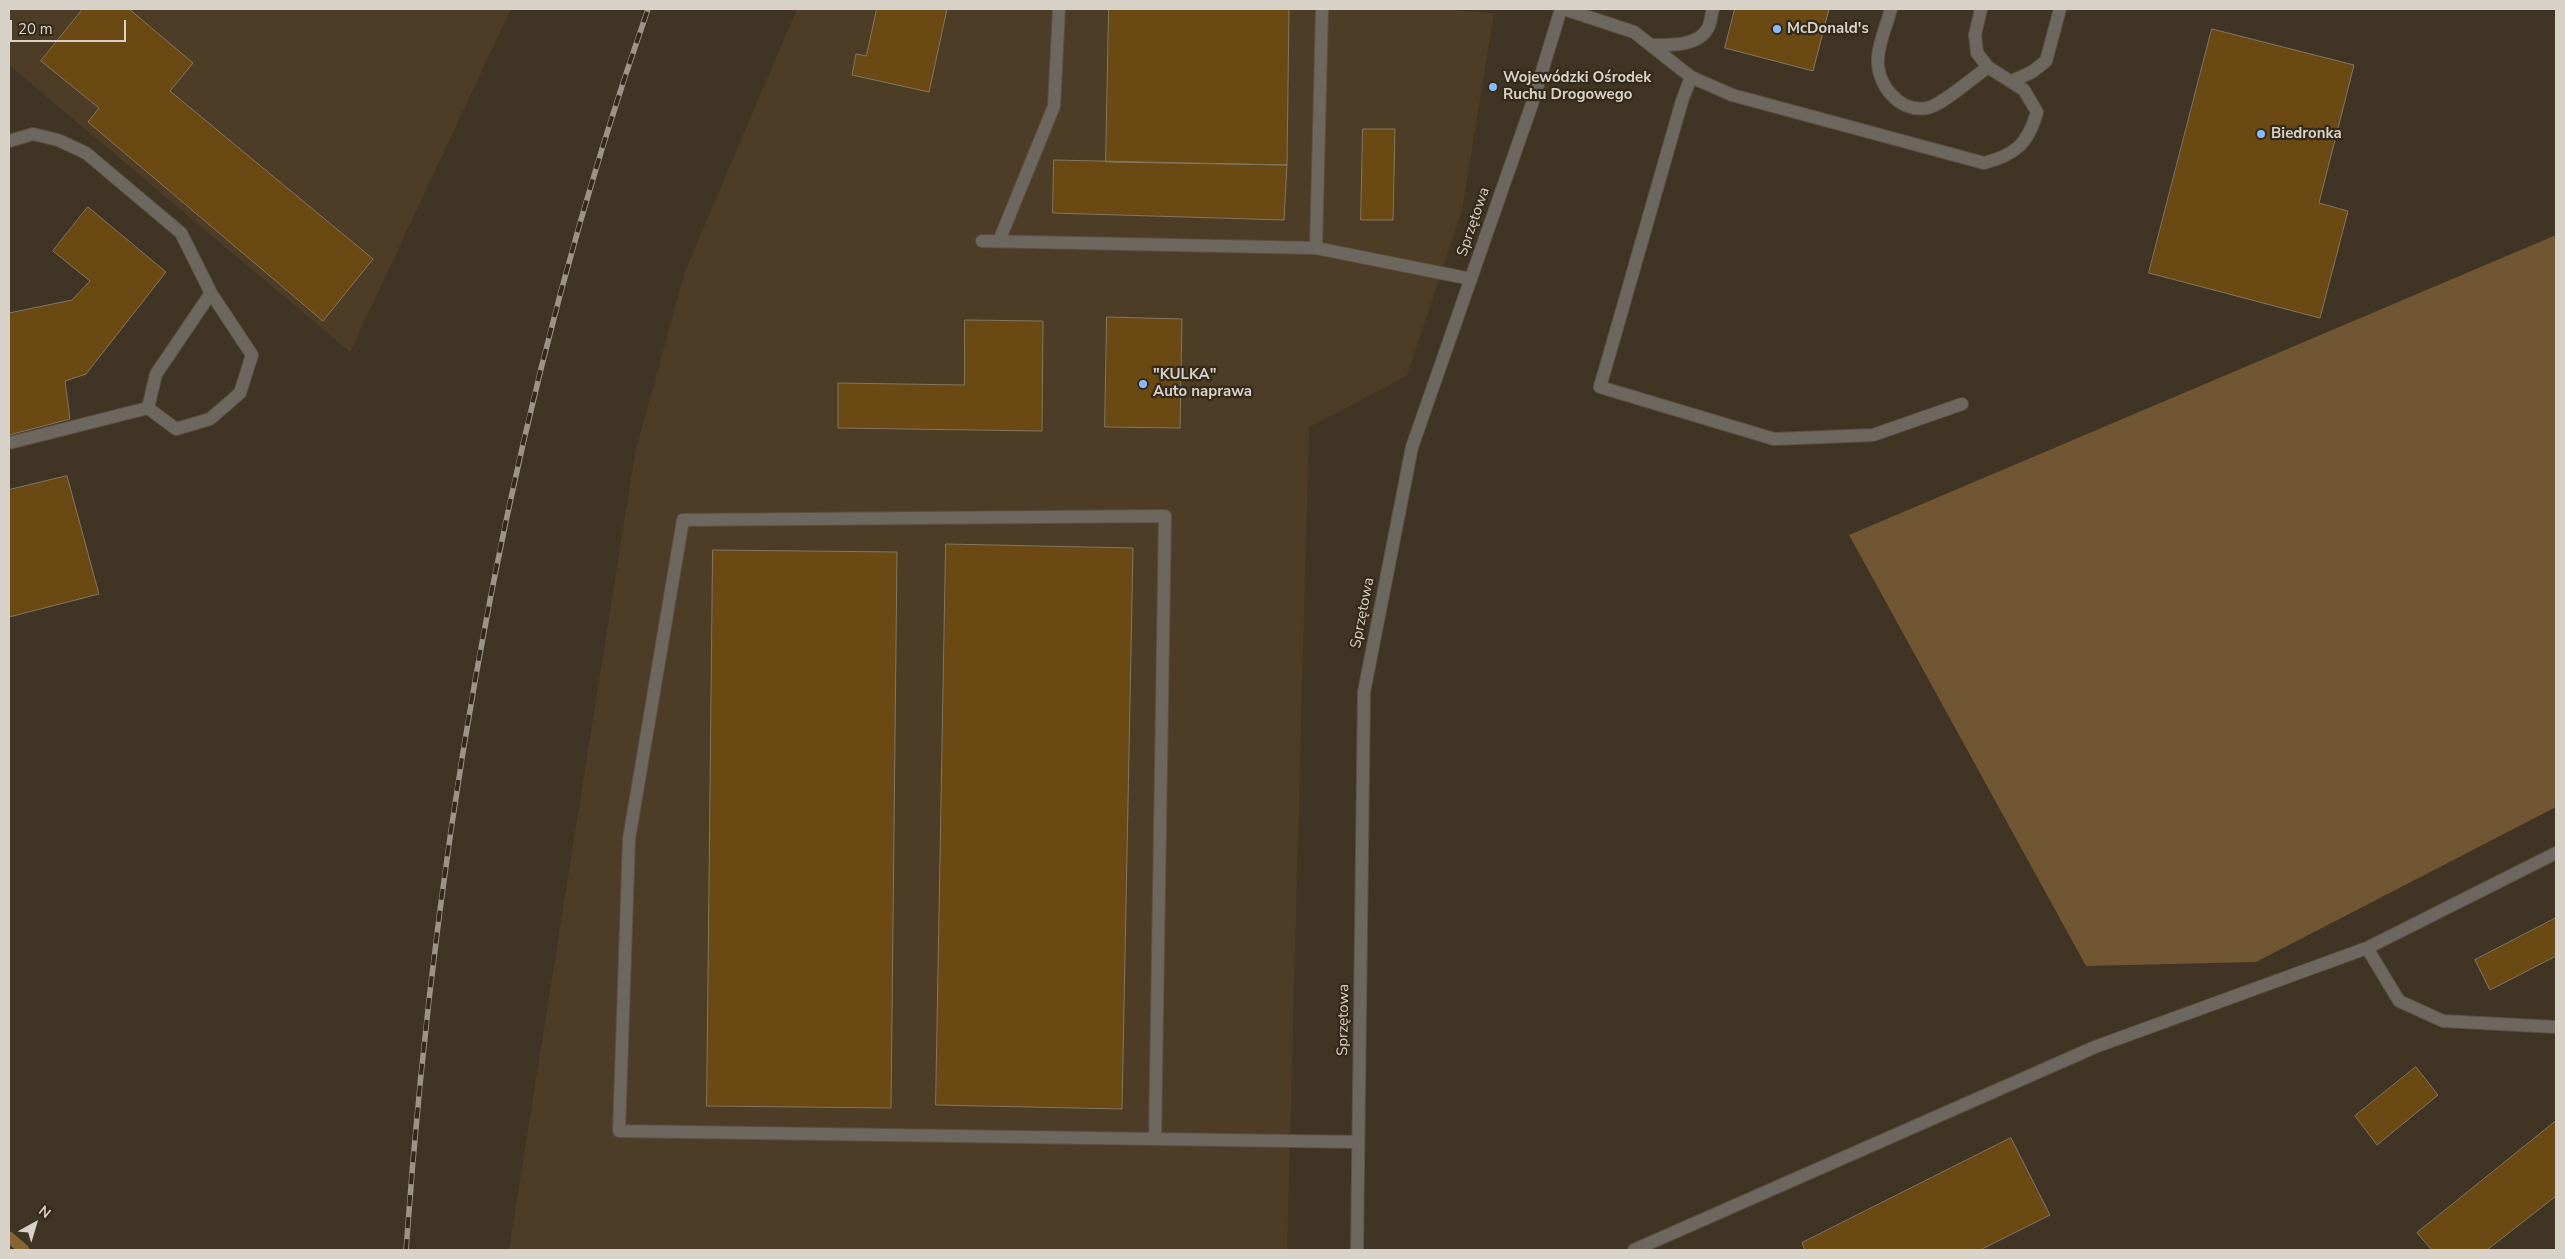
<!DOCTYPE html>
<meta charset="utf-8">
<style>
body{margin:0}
#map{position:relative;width:2565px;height:1259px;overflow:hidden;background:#403424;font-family:"Nunito Sans",sans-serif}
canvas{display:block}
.frame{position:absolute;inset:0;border:10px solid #d9d2c8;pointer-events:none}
.north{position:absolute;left:10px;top:1199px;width:50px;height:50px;-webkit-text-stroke:4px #352a1a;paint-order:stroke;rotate:39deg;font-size:14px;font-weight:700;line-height:20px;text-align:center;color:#d9d2c8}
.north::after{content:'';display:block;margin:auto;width:18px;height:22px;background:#d9d2c8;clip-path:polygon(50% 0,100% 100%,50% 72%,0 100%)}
.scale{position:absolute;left:10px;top:20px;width:116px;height:22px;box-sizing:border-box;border:2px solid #d9d2c8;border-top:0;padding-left:6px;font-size:15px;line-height:18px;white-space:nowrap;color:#d9d2c8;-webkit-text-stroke:4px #352a1a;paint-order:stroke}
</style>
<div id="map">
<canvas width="2565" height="1259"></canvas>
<div class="frame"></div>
<div class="north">N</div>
<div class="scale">20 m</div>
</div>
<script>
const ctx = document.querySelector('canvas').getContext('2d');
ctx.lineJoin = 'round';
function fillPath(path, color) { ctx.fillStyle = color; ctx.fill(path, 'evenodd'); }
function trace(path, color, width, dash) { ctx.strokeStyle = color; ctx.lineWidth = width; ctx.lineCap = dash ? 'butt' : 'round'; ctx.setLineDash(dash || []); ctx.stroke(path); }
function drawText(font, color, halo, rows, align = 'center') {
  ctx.font = font + ' "Nunito Sans",sans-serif'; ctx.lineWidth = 4.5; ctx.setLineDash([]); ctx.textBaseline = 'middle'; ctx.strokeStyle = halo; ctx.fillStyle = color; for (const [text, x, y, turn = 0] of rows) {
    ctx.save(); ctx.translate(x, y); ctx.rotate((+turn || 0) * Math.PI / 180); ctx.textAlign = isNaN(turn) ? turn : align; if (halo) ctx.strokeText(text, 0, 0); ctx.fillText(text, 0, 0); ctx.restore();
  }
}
fillPath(new Path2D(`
 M9,9h502l-161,343 -341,-287z
 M797,9h641l56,4 -32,197 -55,166 -98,51 -22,823h-778l126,-797 50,-182z`), '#4d3d27');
fillPath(new Path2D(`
 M2556,235v572l-300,155 -170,4 -237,-431z`), '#705632');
trace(new Path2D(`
 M9,1237l15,13`), '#876431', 11);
const building = new Path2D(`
 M83,9h46l64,54 -23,28 203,168 -50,62 -235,-199 11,-14 -58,-47z
 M877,9h70l-18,83 -77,-17 4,-21 10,2z
 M1109,9h180l-2,156 -181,-3z
 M1735,9h94l-16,62 -88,-23z
 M2212,29l142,36 -35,138 29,8 -28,107 -171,-45z
 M1363,129h32l-2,91h-32z
 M1054,160l233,5 -3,55 -231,-7z
 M88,207l78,65 -80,102 -21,7 5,38 -61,16v-122l63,-13 18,-19 -37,-30z
 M1107,317l75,2 -2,109 -75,-1z
 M965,320l78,1 -1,110 -204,-3v-45l126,2z
 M67,476l32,118 -90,23v-127z
 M946,544l187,4 -11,561 -186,-4z
 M713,550l184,2 -6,556 -184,-2z
 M2556,918v38l-66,34 -15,-30z
 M2416,1067l22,28 -61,50 -22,-29z
 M2556,1121v75l-69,54h-55l-15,-17z
 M2011,1138l39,77 -70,35h-175l-3,-7z`);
fillPath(building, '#6a4912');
trace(building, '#847664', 1);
const lane = new Path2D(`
 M1564,9l70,23 57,45 -9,24 -82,286 174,52 99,-4 89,-31
 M1891,9c-4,15 -12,33 -13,48 -2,27 21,56 49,51 14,-2 48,-32 61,-41
 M1651,45c17,0 47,2 57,-17 3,-6 3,-13 5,-19
 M1691,77l41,18 252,68c31,-8 44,-19 53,-51l-13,-22 -36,-23 -11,-14 -2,-18 6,-26
 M2012,81l20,-9 14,-11 14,-52
 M9,141l24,-7 25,6 28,13 95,80 30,60 41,62 -12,38 -30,26 -34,10 -28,-21 8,-34 55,-81
 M982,241l334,7 155,31
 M999,241l55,-135 5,-97
 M1316,248l6,-239
 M9,443l139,-35
 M1155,1139l10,-623 -482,4 -54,319 -10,292 739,11`);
const street = new Path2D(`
 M2367,948l32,53 44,20 113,6
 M1357,1250l7,-558 48,-245 120,-343 29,-95
 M1634,1250l461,-203 272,-99 189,-95`);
trace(lane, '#5c5042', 14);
trace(street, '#5c5042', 14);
trace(lane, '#6d675f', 12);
trace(street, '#6d675f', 12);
const rail = new Path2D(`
 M406,1250c30,-422 102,-841 242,-1241`);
trace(rail, '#9d9488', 5.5);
trace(rail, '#352a1a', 4, [11]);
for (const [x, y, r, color] of [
 [1777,29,5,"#88bbfc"],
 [1493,87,5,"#88bbfc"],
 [2261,134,5,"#88bbfc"],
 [1143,384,5,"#88bbfc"]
]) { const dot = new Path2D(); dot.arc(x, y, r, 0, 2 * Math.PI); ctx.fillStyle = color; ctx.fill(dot); trace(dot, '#352a1a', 2); }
drawText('bold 15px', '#d9d2c8', '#352a1a', [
 ["McDonald's",1787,29],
 ["Wojewódzki Ośrodek",1503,78],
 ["Ruchu Drogowego",1503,95],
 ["Biedronka",2271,134],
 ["\"KULKA\"",1153,375],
 ["Auto naprawa",1153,392]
], 'left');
drawText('15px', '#d9d2c8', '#352a1a', [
 ["Sprzętowa",1474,222,-71],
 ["Sprzętowa",1363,613,-79],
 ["Sprzętowa",1344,1020,-89]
]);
</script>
